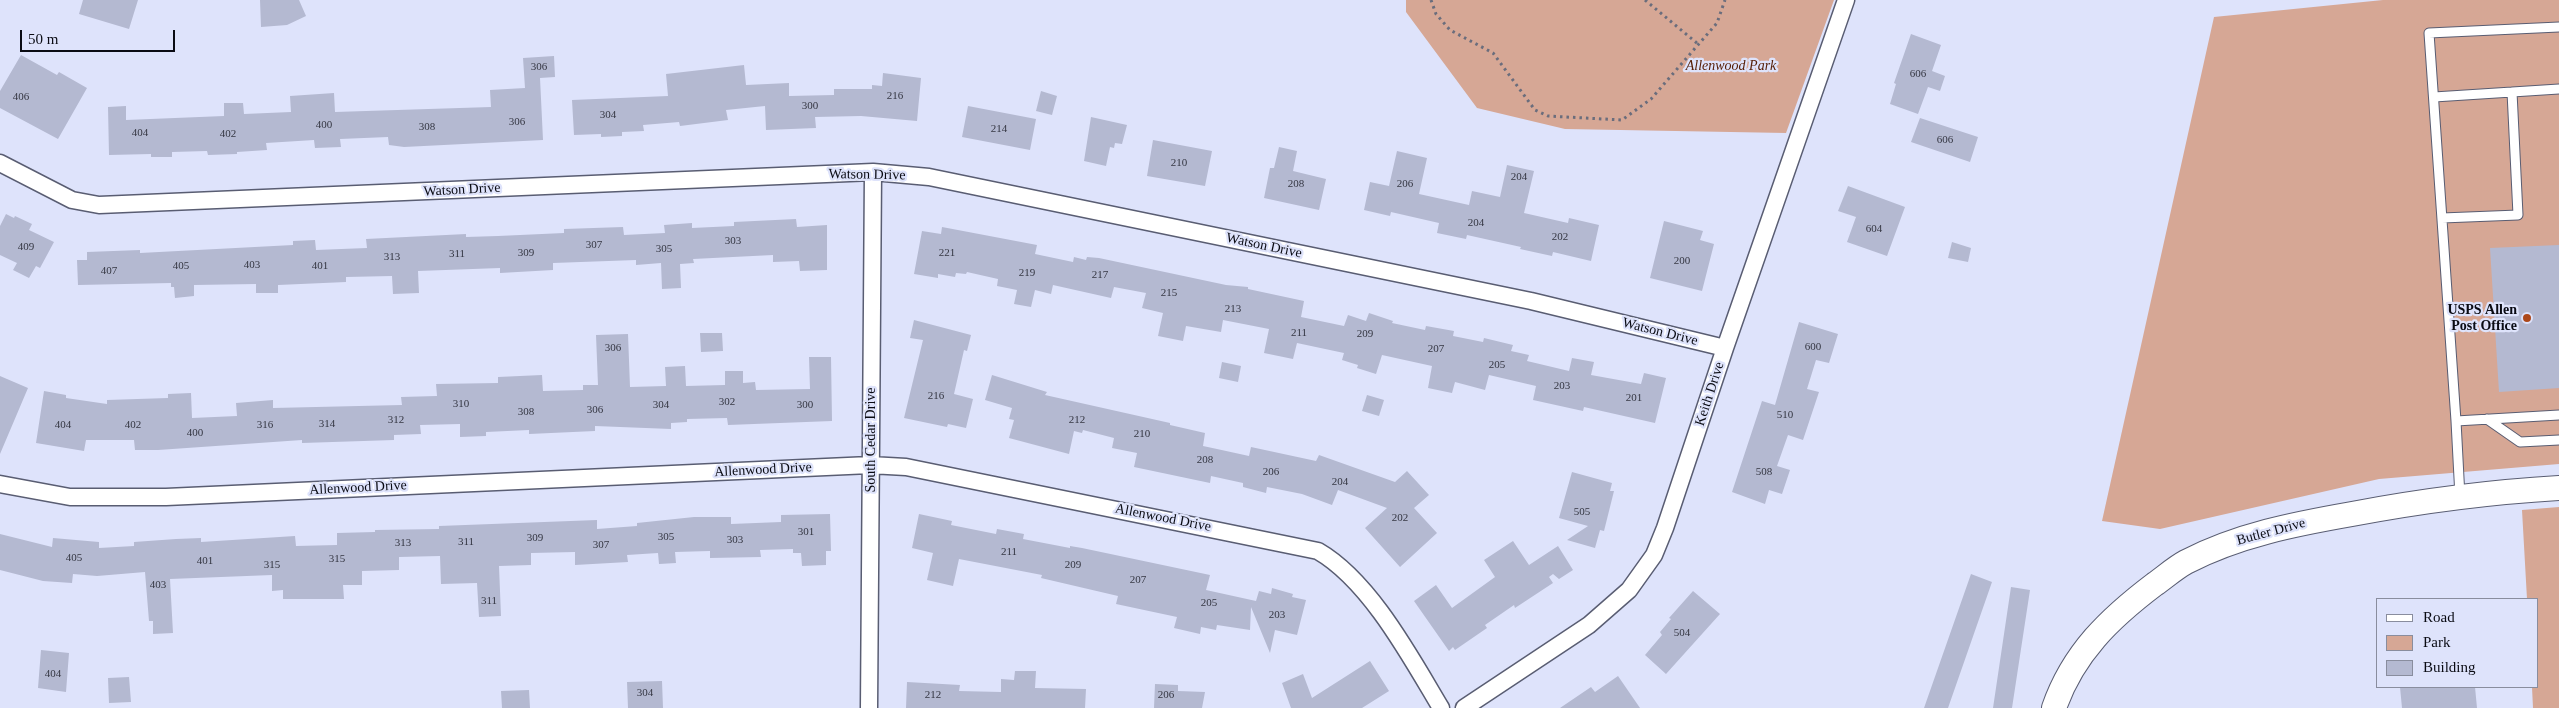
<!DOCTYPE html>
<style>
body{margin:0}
#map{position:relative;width:2559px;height:708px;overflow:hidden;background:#dee3fb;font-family:Georgia,serif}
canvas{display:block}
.legend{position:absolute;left:2376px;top:598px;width:162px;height:90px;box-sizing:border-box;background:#dee3fb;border:1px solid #898d9e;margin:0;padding:6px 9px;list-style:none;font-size:15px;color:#0a0b13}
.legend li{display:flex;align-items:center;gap:10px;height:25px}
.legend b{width:25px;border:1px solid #898d9e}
.scale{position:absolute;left:20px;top:30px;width:155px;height:22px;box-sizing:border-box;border:2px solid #0a0b13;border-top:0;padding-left:6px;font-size:15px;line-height:18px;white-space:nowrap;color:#0a0b13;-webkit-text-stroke:4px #dee3fb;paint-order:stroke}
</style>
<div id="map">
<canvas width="2559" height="708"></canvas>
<ul class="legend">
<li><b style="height:6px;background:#fff"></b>Road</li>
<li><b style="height:14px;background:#d6a795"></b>Park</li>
<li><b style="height:14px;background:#b4b9d1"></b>Building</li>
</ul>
<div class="scale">50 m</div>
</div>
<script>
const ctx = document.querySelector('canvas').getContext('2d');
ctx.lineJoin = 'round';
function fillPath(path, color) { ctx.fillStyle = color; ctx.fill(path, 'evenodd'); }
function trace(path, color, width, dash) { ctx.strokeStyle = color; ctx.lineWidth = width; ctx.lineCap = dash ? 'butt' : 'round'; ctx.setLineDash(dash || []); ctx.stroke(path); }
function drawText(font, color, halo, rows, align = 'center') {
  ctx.font = font + ' Georgia,serif'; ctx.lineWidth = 4.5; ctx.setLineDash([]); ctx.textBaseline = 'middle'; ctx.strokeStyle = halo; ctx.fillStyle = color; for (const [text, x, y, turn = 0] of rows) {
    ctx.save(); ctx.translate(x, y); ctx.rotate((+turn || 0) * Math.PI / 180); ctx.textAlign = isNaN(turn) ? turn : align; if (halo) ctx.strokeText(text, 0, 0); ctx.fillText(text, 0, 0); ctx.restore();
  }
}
fillPath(new Path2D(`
 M1406,0h428l-48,133 -221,-4 -88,-21 -71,-96z
 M2383,0h176v464l-180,15 -219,50 -58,-8 112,-504z
 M2559,507v201h-26l-1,-21h6v-88h-11l-5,-89z`), '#d6a795');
fillPath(new Path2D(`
 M83,0h55l-9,29 -50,-15z
 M260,0h39l7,16 -19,9 -26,2z
 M1911,34l30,11 -9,26 13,5 -5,15 -12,-4 -10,27 -28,-10 6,-20 -2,-1z
 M21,55l36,20 2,-3 28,16 -29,51 -58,-31v-17z
 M554,56l1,21 -15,1 3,62 -139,7 -15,-2 -1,-8 -48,2 1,8 -26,1 -1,-8 -48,3 1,7 -30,2v2l-29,1 -1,-4 -35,1v5h-21v-3l-42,1 -1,-48 18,-1v14l98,-4v-13h19l1,11 47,-2 -1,-16 44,-3 1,19 156,-5 -1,-17 35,-2 -2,-30z
 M744,65l2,20 43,-2v13l45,-1v-6h38v-4l10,1 1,-13 38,5 -4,43 -56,-5 -46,1 1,11 -50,2 -1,-24 -39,4 2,10 -48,6 -1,-4 -36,3 1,6 -22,1v4l-21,1v-3l-27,1 -2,-35 96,-4 -2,-22z
 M1041,91l16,5 -5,19 -16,-4z
 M968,106l68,13 -6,31 -68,-13z
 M1091,117l36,8 -5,19 -7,-1 -1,5 -4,-1 -4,19 -22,-5z
 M1920,118l58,19 -8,25 -59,-20z
 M1153,140l59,11 -7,35 -58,-10z
 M1279,147l18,4 -4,20 33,8 -7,31 -55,-12 6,-30h4z
 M1397,151l30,7 -8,36 50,11 3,-14 28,6 7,-32 27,6 -10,42 44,10 1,-5 30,7 -8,36 -38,-9 -1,4 -32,-7 1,-2 -54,-12 -1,4 -29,-6 2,-10 -48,-11 -1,4 -26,-6 6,-28 19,4z
 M1848,186l57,21 -18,49 -40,-14 9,-25 -18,-6z
 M6,214l8,4 1,-2 17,8 -3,6 25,12 -14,26 -4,-2 -7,12 -16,-8 4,-7 -17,-8v-29z
 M796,219l1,8 30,-2v45l-27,1 -1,-10 -26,1v-7l-80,4 1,4 -14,1 1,24 -19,1 -1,-26 -25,2v-5l-83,3v7l-53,3v-5l-82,3 1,22 -26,1 -1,-18 -46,1v5l-68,3v8h-22v-9l-62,1v11l-19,2 -1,-11h-3v-4l-93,2 -1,-25h10v-8l53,-2v3l153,-8v-4l22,-1 1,10 51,-2 -1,-9 100,-5v3l32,-1 66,-3v-4l59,-2 1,8 41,-2 -1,-8 28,-2v5l42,-2v-4z
 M1664,221l39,10 -3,9 14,4 -12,47 -52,-13z
 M942,227l95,18 -2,9 38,8 1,-5 12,3 1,-3 12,1 127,27 22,2v2l56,12 -3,16 43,9 4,-11 18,6 3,-8 24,8 -1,2 33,7 1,-4 28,5 -1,5 30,6 1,-4 29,7 -2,6 18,4 -2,6 42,10 3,-13 22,4 -3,13 50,9 3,-11 22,5 -11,45 -71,-16 -1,4 -50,-11 3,-14 -47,-11 -4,15 -30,-8 -3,11 -24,-5 4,-22 -50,-11 -6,19 -19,-6 1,-3 -16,-5 2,-7 -47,-10 -4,16 -29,-6 5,-24 -46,-9 -2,12 -35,-6 -3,15 -25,-5 5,-23 -21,-5 4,-15 -32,-6 -3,11 -58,-13 -2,9 -16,-4 -4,17 -17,-3 3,-14 -20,-4 1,-7 -31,-7 -1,2 -10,-1 -1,4 -17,-3v4l-24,-4 8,-43 19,3z
 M1952,242l19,6 -3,14 -20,-4z
 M2559,245v143l-60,4 -9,-144z
 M914,320l57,15 -4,16 -3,-1 -10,44 19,5 -7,29 -18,-4 -1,3 -43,-9 19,-78 -13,-2z
 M1799,322l39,12 -9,29 -13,-3 -9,29 12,3 -16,48 -15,-5 -11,31 13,4 -8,24 -13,-4 -4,14 -33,-12 30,-91 13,4z
 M700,333h22l1,18 -22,1z
 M628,334l2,53 36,-1 -1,-19 20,-1 1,20 39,-1v-14h18v12l12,-1 1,8 54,-1 -1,-32h22l1,64 -104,4 -1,-7 -40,1v3l-16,1v6l-76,-3v5l-66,3v-4l-43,2v4l-26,1v-13l-40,1 1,9 -27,1v5l-92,3v-3l-144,10h-23l-1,-10h-48l-2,11 -48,-8 8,-52 22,4v3l41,6v-4l61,-2v-4l23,-1 1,25 45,-2 -1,-13 37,-3v8l129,-3 -1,-8 36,-1 -1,-12 62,-1v-6l44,-2 1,16 40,-1v-5h15l-2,-50z
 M1222,362l19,4 -3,16 -19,-4z
 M992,375l55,17 -2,3 125,28v2l35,8 -2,13 14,3 32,7 2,-9 65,14 3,-6 76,27 12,-11 22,24 -15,13 23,25 -37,34 -35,-39 22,-20 -49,-18 -6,15 -30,-11 -35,-7 -1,6 -23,-6v-4l-32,-7 -1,7 -76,-16 3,-14 -25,-5 2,-10 -31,-8 -1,3 -8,-2 -5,23 -60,-16 5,-18 -5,-1 3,-11 -27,-8z
 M0,376l28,12 -28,66z
 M1367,395l17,5 -5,16 -17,-5z
 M1572,472l40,11 -2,8h4l-10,40 -4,-1 -5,18 -28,-8 21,-14 -29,-8z
 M830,514l1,37h-5v14l-24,1 -1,-13h-8v-4l-33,1 1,7 -51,1v-7l-35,1 1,11 -17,1 -1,-11 -31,2 1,7 -53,3v-13l-44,1v12l-32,1 2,50 -22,1 -2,-34 -36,1 -1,-28 -41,1v13l-37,1v14h-19l1,14h-61v-9l-11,1v-16l-102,4 3,54 -20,1v-13h-4l-4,-49 -48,4 -24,-2 -1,9 -29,-2 -43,-11v-36l52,13 1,-9 46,4v6l35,-2v-4l42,-3 25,-1v4l94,-6 1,10 41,-1v-12l38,-1v-2l64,-1v-3l158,-6v9l40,-3v-3l57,-6h37v7l50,-2v-7z
 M919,514l33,7 -1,4 45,9 1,-5 27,5 -1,5 47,9v-2l12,2 128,27 -4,15 50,11 3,-10 12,3 1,-6 21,6 -1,3 14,3 -9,35 -22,-5 -5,23 -19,-46 -1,23 -33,-5 -1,5 -15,-3 -1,7 -26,-6 3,-11 -61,-13 2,-8 -77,-18 1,-3 -83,-16 -6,27 -26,-6 6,-27 -21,-5z
 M1513,541l16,24 29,-19 15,24 -14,9 -6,-5 -4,3 4,6 -38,25 -1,-3 -29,20 2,3 -32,22 -2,-3 -4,4 -35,-50 22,-16 16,23 43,-31 -11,-17z
 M1971,574l21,8 -44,126h-24z
 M2011,587l19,3 -18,118h-19z
 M1693,591l27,23 -54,60 -21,-19 17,-20 -2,-3 11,-13 -2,-1z
 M41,650l28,3 -3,39 -28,-4z
 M1370,661l19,30 -27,17h-71l-9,-25 21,-9 9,24z
 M1015,671h21l-1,17 51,1 -1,19h-179l1,-26 53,3 -1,6 42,1v-13l13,1z
 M1618,676l22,32h-80l31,-21 4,5z
 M129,677l2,25 -22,1 -1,-25z
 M662,681l1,27h-35l-1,-26z
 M1155,684l23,1v6l27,1 -3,16h-48z
 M2400,687h75l2,21h-75z
 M529,690l1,18h-28l-1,-17z`), '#b4b9d1');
const lane = new Path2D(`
 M2434,97l125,-8
 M2442,218l76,-3 -6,-123
 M2487,419l33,23 39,-2
 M2456,421l-27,-388 130,-6
 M2460,497l-4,-76 103,-6`);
const street = new Path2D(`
 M0,163l72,37 27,5 774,-33 56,5 602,124 194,47
 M0,484l70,13h96l704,-32 36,2 412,84c52,30 93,107 123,157
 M869,708l4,-536
 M1464,708l125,-83 40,-35 25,-35 11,-27 60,-180 121,-348`);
const secondary = new Path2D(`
 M2054,708c19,-55 56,-90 101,-124 10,-7 20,-16 31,-22 52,-27 109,-38 166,-48 69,-13 138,-22 207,-26`);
trace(lane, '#595d72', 11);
trace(street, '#595d72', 19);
trace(secondary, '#595d72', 26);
trace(new Path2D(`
 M1431,0l5,14 14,16 43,23 42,57 13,6 74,4 29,-21 66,-76 8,-23
 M1645,0l53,44`), '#6a6d7c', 3, [2.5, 4]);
trace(lane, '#fff', 9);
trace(street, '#fff', 16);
trace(secondary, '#fff', 24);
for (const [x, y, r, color] of [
 [2527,318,5,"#ac4719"]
]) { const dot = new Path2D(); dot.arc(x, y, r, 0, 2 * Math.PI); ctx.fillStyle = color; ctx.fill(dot); trace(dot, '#dee3fb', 2); }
drawText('11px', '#343642', null, [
 ["306",539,67],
 ["606",1918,74],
 ["216",895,96],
 ["406",21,97],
 ["300",810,106],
 ["304",608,115],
 ["306",517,122],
 ["400",324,125],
 ["308",427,127],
 ["214",999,129],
 ["404",140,133],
 ["402",228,134],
 ["606",1945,140],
 ["210",1179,163],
 ["204",1519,177],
 ["208",1296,184],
 ["206",1405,184],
 ["204",1476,223],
 ["604",1874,229],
 ["202",1560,237],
 ["303",733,241],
 ["307",594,245],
 ["409",26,247],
 ["305",664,249],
 ["309",526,253],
 ["221",947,253],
 ["311",457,254],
 ["313",392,257],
 ["200",1682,261],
 ["403",252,265],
 ["405",181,266],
 ["401",320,266],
 ["407",109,271],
 ["219",1027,273],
 ["217",1100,275],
 ["215",1169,293],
 ["213",1233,309],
 ["211",1299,333],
 ["209",1365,334],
 ["600",1813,347],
 ["306",613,348],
 ["207",1436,349],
 ["205",1497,365],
 ["203",1562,386],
 ["216",936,396],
 ["201",1634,398],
 ["302",727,402],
 ["310",461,404],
 ["304",661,405],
 ["300",805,405],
 ["306",595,410],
 ["308",526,412],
 ["510",1785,415],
 ["312",396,420],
 ["212",1077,420],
 ["314",327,424],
 ["404",63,425],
 ["402",133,425],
 ["316",265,425],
 ["400",195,433],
 ["210",1142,434],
 ["208",1205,460],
 ["206",1271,472],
 ["508",1764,472],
 ["204",1340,482],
 ["505",1582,512],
 ["202",1400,518],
 ["301",806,532],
 ["305",666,537],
 ["309",535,538],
 ["303",735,540],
 ["311",466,542],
 ["313",403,543],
 ["307",601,545],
 ["211",1009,552],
 ["405",74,558],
 ["315",337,559],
 ["401",205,561],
 ["315",272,565],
 ["209",1073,565],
 ["207",1138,580],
 ["403",158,585],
 ["311",489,601],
 ["205",1209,603],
 ["203",1277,615],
 ["504",1682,633],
 ["404",53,674],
 ["304",645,693],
 ["212",933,695],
 ["206",1166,695]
]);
drawText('italic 14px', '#572008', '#dee3fb', [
 ["Allenwood Park",1731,66]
]);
drawText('14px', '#0a0b13', '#dee3fb', [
 ["Watson Drive",867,175,1],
 ["Watson Drive",462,190,-3],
 ["Watson Drive",1264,246,12],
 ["Watson Drive",1660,332,14],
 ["Keith Drive",1710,394,-72],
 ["South Cedar Drive",871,440,-90],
 ["Allenwood Drive",763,470,-3],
 ["Allenwood Drive",358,488,-3],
 ["Allenwood Drive",1163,518,11],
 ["Butler Drive",2271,532,-15]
]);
drawText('bold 14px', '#0a0b13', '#dee3fb', [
 ["USPS Allen",2517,310],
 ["Post Office",2517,326]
], 'right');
</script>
